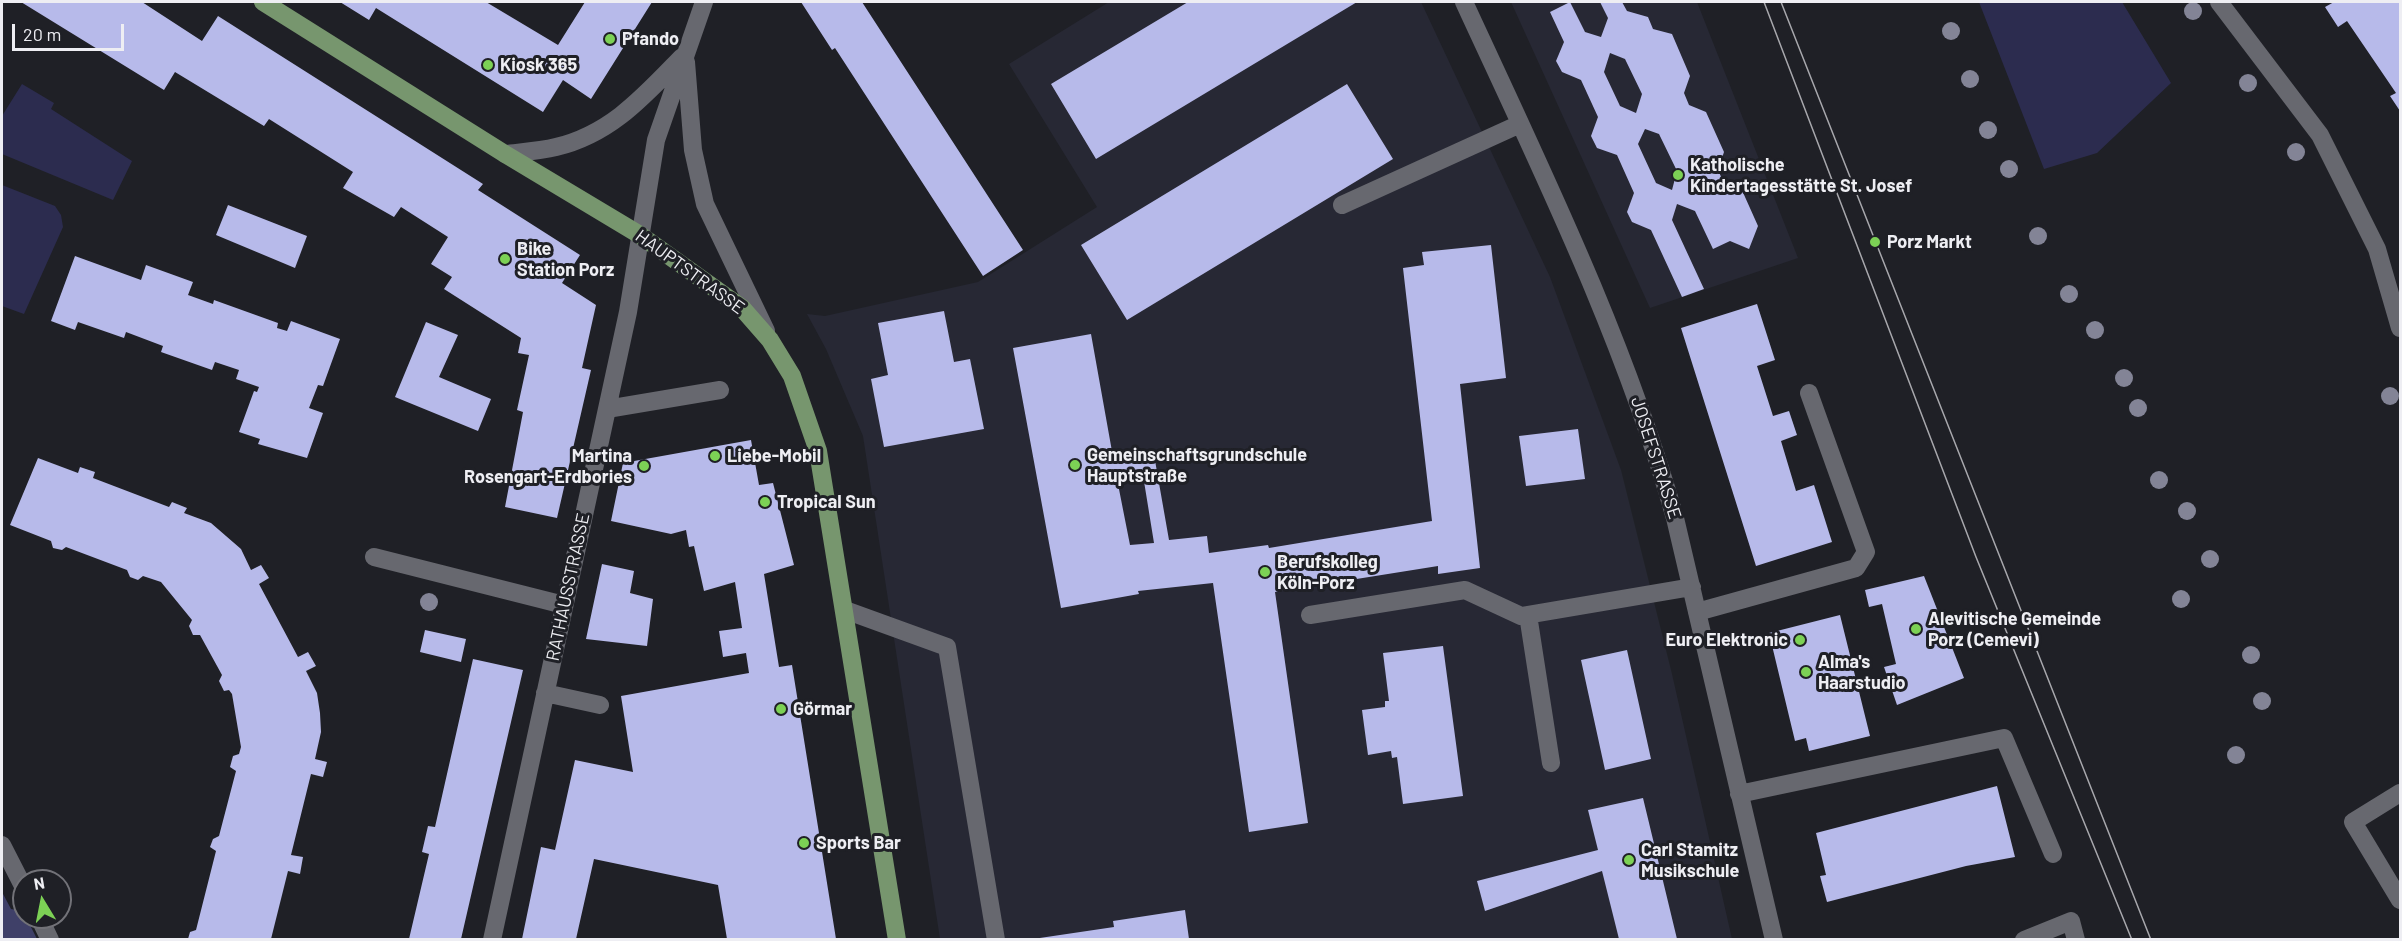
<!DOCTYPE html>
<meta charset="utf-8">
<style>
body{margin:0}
#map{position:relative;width:2402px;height:941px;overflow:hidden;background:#1f2026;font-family:Barlow,sans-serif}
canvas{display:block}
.frame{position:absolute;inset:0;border:3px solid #eeeef3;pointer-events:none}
.north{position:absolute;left:12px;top:869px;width:60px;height:60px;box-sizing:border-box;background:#1f2026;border:2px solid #727278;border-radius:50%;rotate:350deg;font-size:16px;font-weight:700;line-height:24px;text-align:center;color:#eeeef3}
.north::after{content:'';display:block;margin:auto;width:21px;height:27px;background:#7cd155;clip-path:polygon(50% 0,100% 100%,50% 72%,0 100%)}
.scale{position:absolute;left:12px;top:24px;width:112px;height:27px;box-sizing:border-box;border:3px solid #eeeef3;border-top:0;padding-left:8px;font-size:18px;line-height:21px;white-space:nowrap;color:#eeeef3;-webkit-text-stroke:4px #1f2026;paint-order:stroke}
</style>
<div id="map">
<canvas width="2402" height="941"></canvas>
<div class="frame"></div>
<div class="north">N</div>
<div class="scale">20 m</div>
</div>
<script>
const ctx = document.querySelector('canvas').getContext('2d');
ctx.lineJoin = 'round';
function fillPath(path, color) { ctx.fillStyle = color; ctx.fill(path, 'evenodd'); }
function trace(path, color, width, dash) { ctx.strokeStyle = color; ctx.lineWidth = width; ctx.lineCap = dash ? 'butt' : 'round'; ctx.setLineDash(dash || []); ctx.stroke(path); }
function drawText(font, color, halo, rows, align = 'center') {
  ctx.font = font + ' Barlow,sans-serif'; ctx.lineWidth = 6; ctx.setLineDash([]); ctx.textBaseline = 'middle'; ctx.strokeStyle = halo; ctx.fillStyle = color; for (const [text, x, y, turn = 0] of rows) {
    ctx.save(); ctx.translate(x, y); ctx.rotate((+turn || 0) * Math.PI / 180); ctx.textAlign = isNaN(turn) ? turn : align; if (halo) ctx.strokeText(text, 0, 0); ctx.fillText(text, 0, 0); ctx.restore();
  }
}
fillPath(new Path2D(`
 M1109,2h312l129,275 71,193 51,204 60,265h-792l-77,-503 -37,-87 -19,-35 18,2 153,-34 119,-75 -88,-143z
 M1511,2h186l101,256 -148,50z`), '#272834');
fillPath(new Path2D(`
 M1979,2h143l49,81 -74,70 -53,16z
 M22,84l32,19 -3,6 81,52 -19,39 -111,-46v-38z
 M2,185l53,21 6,9 2,12 -39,87 -22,-8z`), '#2c2c4f');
fillPath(new Path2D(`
 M2,892l9,17 12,2 14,28h-35z`), '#3f4068');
fillPath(new Path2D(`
 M21,2h121l60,39 16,-25 265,168 -5,6 102,65 -18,28 34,22 -14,63 9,2 -34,148 -52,-11 18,-95 -6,-2 12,-55 -11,-2 3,-15 -77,-49 8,-12 -21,-13 17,-27 -47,-30 -7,10 -51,-29 10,-16 -84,-53 -5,7 -89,-54 -11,18z
 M340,2h146l72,43 27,-43h67l-61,97 -28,-19 -20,32 -167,-104 -7,12z
 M801,2h61l161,248 -40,26 -148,-228 -3,2z
 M1188,2h169l-261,157 -45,-75z
 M1570,2l15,30 16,5 7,-19 -8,-16h22l5,9 21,6 5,12 19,5 18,42 -6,17 5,12 17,7 18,40 -6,18 5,11 18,7 17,38 -9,23 -19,-8 -17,8 -18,-38 -18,-7 -5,16 32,69 -22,8 -31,-67 -19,-8 -5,-10 7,-19 -17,-38 -20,-7 -6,-12 7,-19 -17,-37 -19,-8 -6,-11 8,-19 -14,-30zM1610,53l15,6 17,35 -6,19 -16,-7 -16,-34zM1645,129l14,5 18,37 -5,19 -16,-7 -18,-39z
 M2334,2h66v109l-10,-15 6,-3 -49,-72 -9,6 -13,-20z
 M1347,84l46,75 -266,161 -46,-75z
 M228,205l79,31 -12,32 -79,-33z
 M1491,245l15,133 -46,6 20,184 -42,6v-8l-163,26 33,231 -59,9 -36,-249 -75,8 1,3 -78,14 -48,-260 78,-14 22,123 40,-8 16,91 38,-4 2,17 59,-8 1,3 163,-27 -29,-253 21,-3 -2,-13zM1142,469l12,74 -24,2 -14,-71z
 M75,256l66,24 5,-15 47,17 -5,13 25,9 1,-4 64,23 -1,5 10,3 4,-10 49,18 -17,47 -5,-1 -9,23 14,5 -16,45 -49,-14 2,-5 -21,-7 15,-41 3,1 2,-5 -23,-8 3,-9 -24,-8 -3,8 -51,-18 2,-6 -37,-14 -2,6 -46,-16 -3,8 -24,-9z
 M1757,304l18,56 -18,6 16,50 16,-5 8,24 -16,6 15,50 18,-6 18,57 -76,24 -75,-238z
 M944,311l10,51 16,-3 14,70 -100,18 -13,-68 17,-4 -10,-52z
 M426,322l32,13 -19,42 52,22 -13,32 -83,-34z
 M1578,429l7,50 -59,7 -7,-50z
 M751,440l8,45 14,-2 21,82 -30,9 15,93 13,-2 44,274h-109l-9,-54 -124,-26 -18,80h-54l19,-92 14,3 20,-90 58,12 -12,-76 128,-23 -3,-20 -23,4 -4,-26 23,-3 -7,-46 -31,9 -10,-45 -5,1 -3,-17 -15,4 -60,-13 12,-58z
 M38,458l40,15 2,-6 15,5 -2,6 76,29 3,-5 15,6 -3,5 27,10 30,26 10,21 10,-5 8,13 -10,6 39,73 10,-5 8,14 -10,5 11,22 3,20 1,19 -6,27 12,3 -4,15 -12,-3 -20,81 12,2 -3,17 -12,-3 -17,68h-83l2,-7 6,-2 20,-79 -6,-4 3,-8 6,-3 17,-65 -6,-4 3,-11 6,-2 2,-7 -9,-53 -3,-4 -5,1 -5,-10 3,-6 -22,-40h-7l-4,-9 3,-6 -31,-38 -18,-6 -5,4 -8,-3 -3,-7 -61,-23 -4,3 -9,-2 -2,-7 -41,-16z
 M602,564l32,7 -4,22 23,6 -6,47 -61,-7z
 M1924,576l40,102 -67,27 -13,-38 12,-3 -14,-60 -13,3 -4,-17z
 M1840,615l30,121 -61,15 -3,-13 -11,3 -26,-108z
 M425,630l41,9 -5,23 -41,-10z
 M1443,646l20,150 -60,8 -6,-47 -5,1 -1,-7 -23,4 -6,-45 23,-3v-6h4l-6,-48z
 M1627,650l24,109 -46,11 -24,-110z
 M473,659l50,11 -15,65 -47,204h-52l20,-85 -7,-2 6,-26 7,1z
 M1997,786l18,71 -49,9 -139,36 -7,-26 6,-1 -10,-42z
 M1643,798l34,141h-58l-17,-68 -117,40 -8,-30 121,-31 -10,-40z
 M1185,910l4,29h-156l81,-12 -1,-6z`), '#b7baea');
trace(new Path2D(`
 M1464,2c78,169 160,336 211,516l99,422
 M2219,2l101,133 57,114 23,79
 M686,62l7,88 12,54 61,127
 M505,154c17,-2 35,-3 51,-7 55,-13 88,-51 126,-90
 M1342,205l178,-81
 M607,409l113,-19
 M374,557l190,48
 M845,610l102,37 49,293
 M1697,612l159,-44 10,-16 -57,-159
 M1310,615l155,-25 56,26 171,-29
 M1528,615l23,148
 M545,693l55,12
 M2400,793l-47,29 47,78
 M1739,794l265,-56 49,116
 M2,845l22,43
 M39,917l11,23
 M492,940l136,-628 28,-172 48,-138
 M2024,940l47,-19 5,19`), '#67686f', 18);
trace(new Path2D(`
 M263,2l242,152 135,81 102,73 28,32 22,36 26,75 79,489`), '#77966e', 18);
trace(new Path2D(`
 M1764,2l212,555 156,383
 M1781,2l370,938`), '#a8a8ad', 1.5);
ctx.fillStyle = '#838496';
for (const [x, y] of [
 [2193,11],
 [1951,31],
 [1970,79],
 [2248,83],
 [1988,130],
 [2296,152],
 [2009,169],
 [2038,236],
 [2069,294],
 [2095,330],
 [2124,378],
 [2390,396],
 [2138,408],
 [2159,480],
 [2187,511],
 [2210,559],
 [2181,599],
 [429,602],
 [2251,655],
 [2262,701],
 [2236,755]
]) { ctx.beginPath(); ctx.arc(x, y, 9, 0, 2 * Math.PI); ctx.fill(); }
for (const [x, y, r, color] of [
 [610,39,6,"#7cd155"],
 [488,65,6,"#7cd155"],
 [1678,175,6,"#7cd155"],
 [1875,242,6,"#7cd155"],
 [505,259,6,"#7cd155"],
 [715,456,6,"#7cd155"],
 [1075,465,6,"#7cd155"],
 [644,466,6,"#7cd155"],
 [765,502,6,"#7cd155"],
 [1265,572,6,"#7cd155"],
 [1916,629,6,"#7cd155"],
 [1800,640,6,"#7cd155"],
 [1806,672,6,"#7cd155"],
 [781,709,6,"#7cd155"],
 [804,843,6,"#7cd155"],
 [1629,860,6,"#7cd155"]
]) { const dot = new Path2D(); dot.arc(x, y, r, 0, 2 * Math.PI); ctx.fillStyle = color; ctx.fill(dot); trace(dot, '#1f2026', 2); }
drawText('bold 18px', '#eeeef3', '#1f2026', [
 ["Pfando",622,39],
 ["Kiosk 365",500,65],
 ["Katholische",1690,165],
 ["Kindertagesstätte St. Josef",1690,186],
 ["Porz Markt",1887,242],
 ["Bike",517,249],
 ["Station Porz",517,270],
 ["Gemeinschaftsgrundschule",1087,455],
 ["Hauptstraße",1087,476],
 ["Martina",632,456,"right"],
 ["Rosengart-Erdbories",632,477,"right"],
 ["Liebe-Mobil",727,456],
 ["Tropical Sun",777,502],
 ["Berufskolleg",1277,562],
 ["Köln-Porz",1277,583],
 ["Alevitische Gemeinde",1928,619],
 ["Porz (Cemevi)",1928,640],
 ["Euro Elektronic",1788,640,"right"],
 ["Alma's",1818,662],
 ["Haarstudio",1818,683],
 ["Görmar",793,709],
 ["Sports Bar",816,843],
 ["Carl Stamitz",1641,850],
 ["Musikschule",1641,871]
], 'left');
drawText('18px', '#eeeef3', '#1f2026', [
 ["HAUPTSTRASSE",690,272,36],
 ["JOSEFSTRASSE",1656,458,72],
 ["RATHAUSSTRASSE",568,587,-78]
]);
</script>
